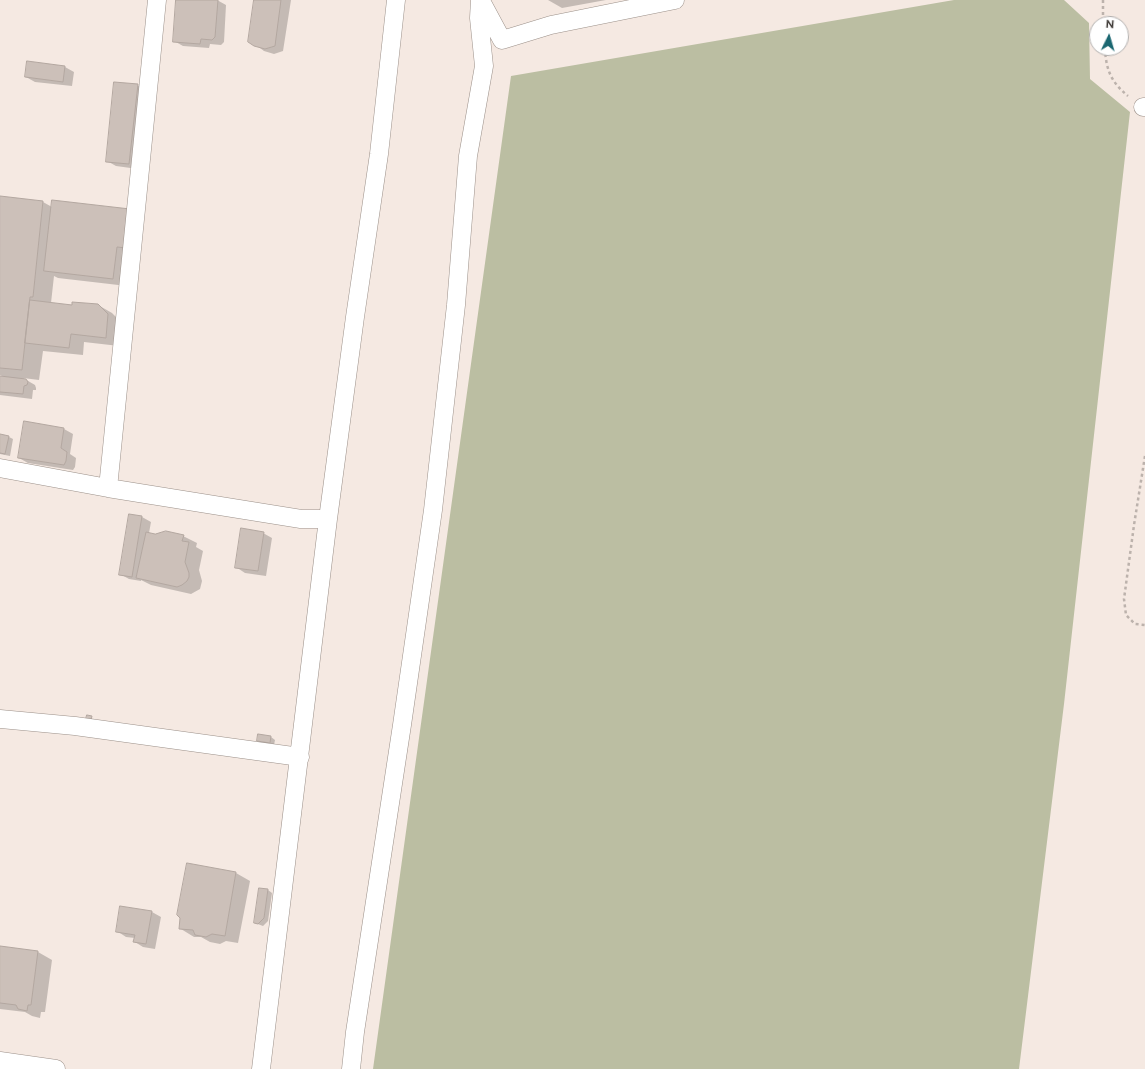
<!DOCTYPE html>
<style>
body{margin:0}
#map{position:relative;width:1145px;height:1069px;overflow:hidden;background:#f5e9e2;font-family:Raleway,sans-serif}
canvas{display:block}
.north{position:absolute;left:1089px;top:16px;width:40px;height:40px;box-sizing:border-box;background:#fff;border:1px solid #b1afae;border-radius:50%;rotate:5deg;font-size:11px;font-weight:700;line-height:16px;text-align:center;color:#3c3734}
.north::after{content:'';display:block;margin:auto;width:14px;height:18px;background:#1b6771;clip-path:polygon(50% 0,100% 100%,50% 72%,0 100%)}
</style>
<div id="map">
<canvas width="1145" height="1069"></canvas>
<div class="north">N</div>
</div>
<script>
const ctx = document.querySelector('canvas').getContext('2d');
ctx.lineJoin = 'round';
function fillPath(path, color) { ctx.fillStyle = color; ctx.fill(path, 'evenodd'); }
function trace(path, color, width, dash) { ctx.strokeStyle = color; ctx.lineWidth = width; ctx.lineCap = dash ? 'butt' : 'round'; ctx.setLineDash(dash || []); ctx.stroke(path); }
fillPath(new Path2D(`
 M954,0h110l25,23 1,56 40,33 -66,592 -45,365h-646l138,-993z`), '#bbbea2');
fillPath(new Path2D(`
 M177,0h40l9,5 -2,37 -3,3 -11,-1 -1,4 -26,-2 -9,-5z
 M255,0h36l-8,51 -9,3 -10,-3 -8,-6z
 M548,0h58l-44,8z
 M65,67l9,5 -2,14 -37,-4 -9,-5z
 M137,85l9,5 -8,79 -22,-3 -9,-5z
 M0,198l43,4 9,5 78,3 -3,76 -69,-8 -4,-2 -3,27 22,3 25,-1 14,8 10,10 -3,23 -35,-4 -1,13 -40,-4 -4,29 -16,-2 12,7 1,3v2h-3l-1,9 -32,-4v-18h4l-4,-2z
 M24,423l40,6 9,5 -3,20 6,4 -1,9 -2,3 -45,-7 -9,-5z
 M0,435l9,2 4,2 -3,17 -10,-2z
 M130,515l12,2 9,5 -2,11 6,2 28,1 14,7 -1,4 7,4 -4,19 3,11 -2,8 -9,5 -40,-9 -10,-5v1l-12,-2 -9,-5z
 M263,533l9,5 -6,38 -21,-3 -9,-6z
 M271,737l4,3 -1,5 -12,-2 -4,-3z
 M188,864l48,9 14,8 -12,62 -12,-2 -6,3 -10,-2 -9,-5h-7l-13,-8z
 M259,889l9,1 4,3 -4,28 -5,5 -8,-3z
 M152,912l9,5 -6,32 -12,-2 -8,-5v-4l-9,-1 -9,-6z
 M0,947l38,5 14,8 -7,52h-4l-1,6 -8,-2 -7,-4 -25,-3z`), '#0003');
const building = new Path2D(`
 M176,0h42l-3,37 -3,3 -11,-1 -1,5 -27,-2z
 M254,0h27l-6,46 -10,3 -11,-3 -6,-4z
 M27,61l38,5 -2,16 -38,-5z
 M114,82l24,2 -9,80 -23,-2z
 M0,196l43,5 -10,96h-3l-8,73 -22,-2z
 M52,200l78,9 -4,39 -9,-1 -4,32 -69,-8z
 M30,300l42,5v-3l26,2 10,10 -2,24 -35,-4 -2,14 -44,-5z
 M0,376l26,3 2,3 -1,3 -3,1 -1,8 -23,-2z
 M24,421l40,7 -3,20 6,4 -1,9 -2,4 -46,-7z
 M0,434l9,2 -4,18 -5,-1z
 M129,514l13,2 -10,61 -13,-2z
 M241,528l23,4 -6,39 -23,-3z
 M166,531l18,4 -2,6 7,1 -4,20 4,11v4l-2,4 -5,4 -5,2 -41,-9 10,-46 9,2z
 M87,715l5,1 -1,4 -5,-1z
 M258,734l13,2 -1,7 -13,-2z
 M187,863l49,9 -11,64 -13,-2 -6,3 -11,-2 -2,-5 -14,-1 1,-11 -3,-3z
 M259,888l9,1 -4,29 -6,6 -4,-1z
 M120,906l32,5 -6,33 -13,-2 2,-7 -19,-3z
 M0,946l38,5 -7,54h-3l-1,6 -9,-2 -2,-4 -16,-2z`);
fillPath(building, '#ccc0b9');
trace(building, '#b3a7a0', 1);
const street = new Path2D(`
 M481,1l21,39 49,-15 124,-25
 M1143,107h2
 M0,468l108,20 193,31h27
 M108,488l49,-488
 M0,719l75,7 225,31
 M0,1061l56,8
 M261,1069l67,-550 27,-202 24,-163 17,-154
 M351,1069l4,-37 47,-307 31,-215 23,-205 12,-149 16,-90 -5,-48 1,-18`);
trace(street, '#9b9089', 19);
trace(new Path2D(`
 M1103,0v24
 M1105,48c1,22 6,34 23,48
 M1145,456l-11,69 -10,74 2,16 9,9 10,1`), '#bcb2ac', 2.5, [3, 3]);
trace(street, '#fff', 18);
</script>
